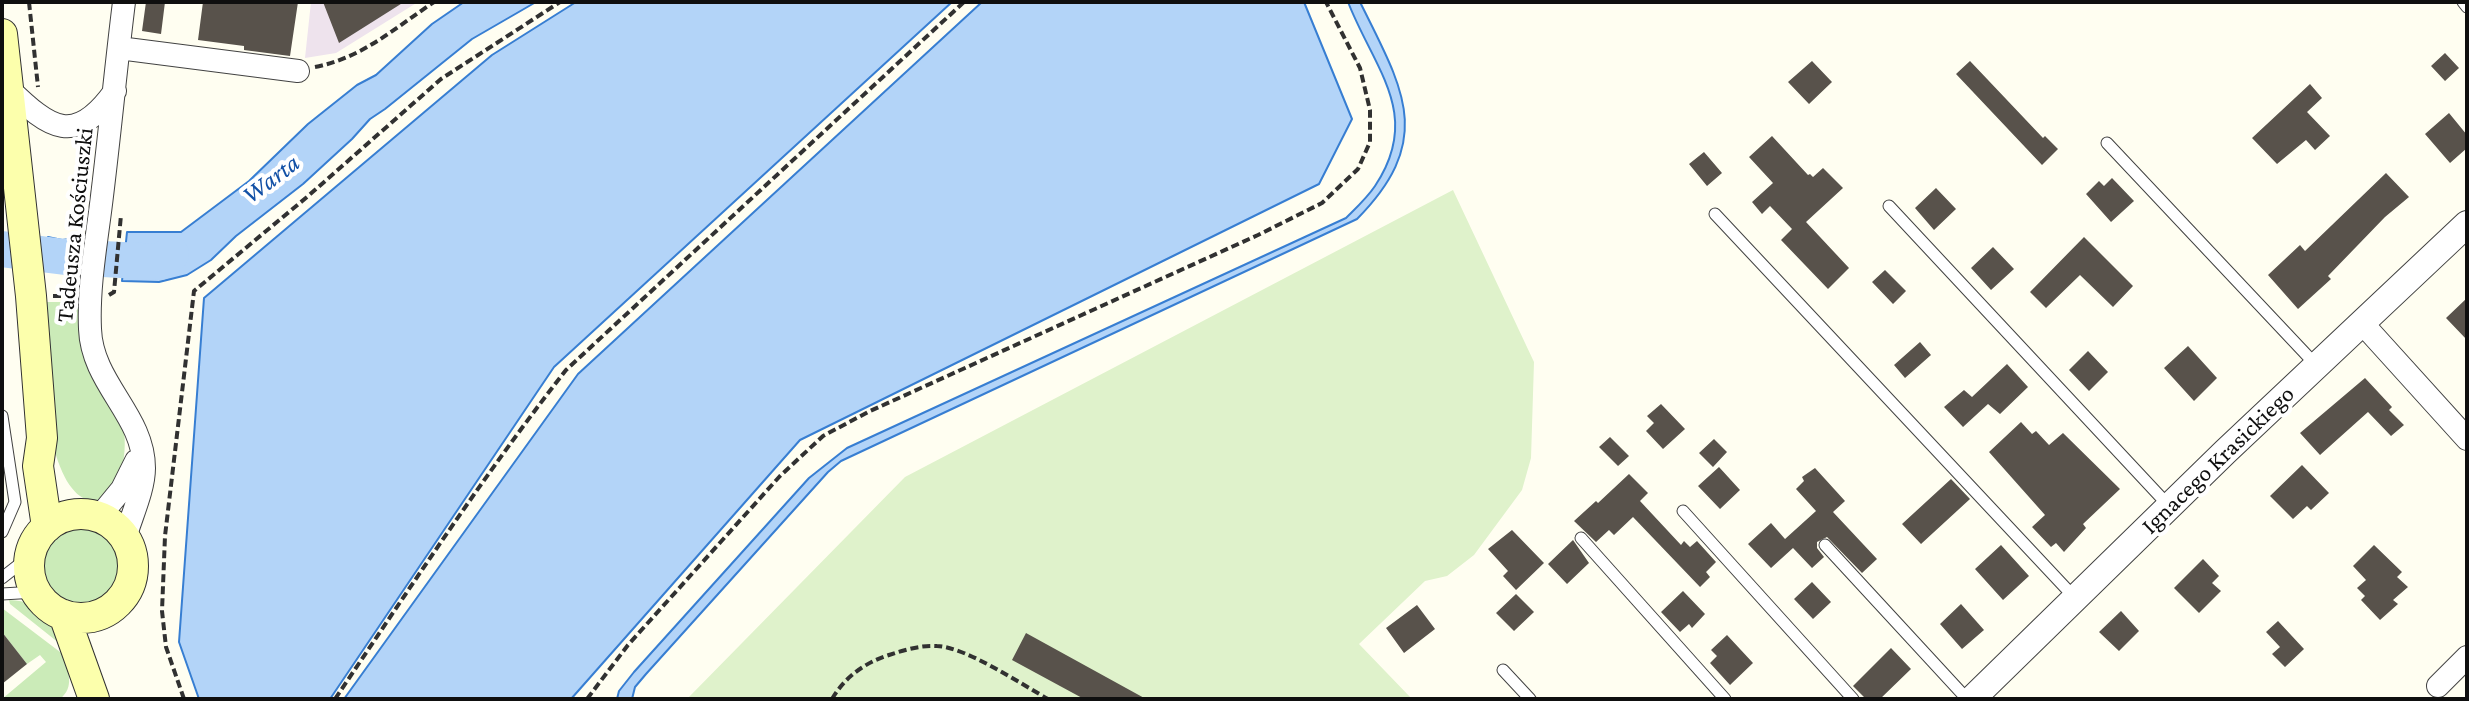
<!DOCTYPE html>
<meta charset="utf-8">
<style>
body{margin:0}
#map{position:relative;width:2469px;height:701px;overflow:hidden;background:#fffef1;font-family:"Crimson Pro",serif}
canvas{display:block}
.frame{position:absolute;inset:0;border:4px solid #0f0f0f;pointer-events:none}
</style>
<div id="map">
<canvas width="2469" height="701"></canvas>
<div class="frame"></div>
</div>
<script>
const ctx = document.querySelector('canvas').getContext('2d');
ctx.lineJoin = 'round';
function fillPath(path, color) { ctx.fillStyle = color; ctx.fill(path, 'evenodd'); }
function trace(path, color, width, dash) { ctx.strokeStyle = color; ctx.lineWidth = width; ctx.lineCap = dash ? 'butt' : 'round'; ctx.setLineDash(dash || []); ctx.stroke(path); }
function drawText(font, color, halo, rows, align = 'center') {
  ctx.font = font + ' "Crimson Pro",serif'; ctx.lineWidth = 8; ctx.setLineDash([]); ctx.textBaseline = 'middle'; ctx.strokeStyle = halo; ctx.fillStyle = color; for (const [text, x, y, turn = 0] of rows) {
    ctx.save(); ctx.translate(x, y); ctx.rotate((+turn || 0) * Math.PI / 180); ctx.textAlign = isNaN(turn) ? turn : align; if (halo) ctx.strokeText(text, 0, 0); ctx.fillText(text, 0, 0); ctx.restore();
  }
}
fillPath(new Path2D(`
 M311,2h107l-82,51 -31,5z`), '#eee3ed');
fillPath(new Path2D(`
 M44,302h38l42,127c8,73 -47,107 -70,19z
 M41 566a39 39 0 1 1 78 0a39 39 0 1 1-78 0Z
 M9,600c35,1 46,23 60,51l-59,-47z
 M2,608l62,47c4,17 11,32 -4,44h-58l44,-37 -6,-7 -13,9 -25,-32z`), '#cbebb8');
fillPath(new Path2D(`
 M1453,190l81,172 -3,96 -9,32 -48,65 -27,21 -22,5 -66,63 53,55h-725l218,-222z`), '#dff2cb');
const water = new Path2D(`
 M464,2h72l-64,37 -87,70 -15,10 -18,20 -49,45 -67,52 -25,24 -24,15 -28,7 -37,-1 5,-49h54l68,-51 59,-57 49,-39 19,-10 56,-51z
 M576,2h376l-398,365 -224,332h-131l-20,-57 25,-344 288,-243z
 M982,2h322l48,117 -33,65 -519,256 -229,259h-227l234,-325z
 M1348,2h12c43,87 76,137 -3,217l-516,242 -13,11 -182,202 -11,13 -3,12h-15l2,-8 15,-19 175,-194 38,-30 499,-230c10,-10 21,-20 29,-32 48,-72 -1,-117 -27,-184z
 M48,237l14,3 16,-2 -3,25h-23z`);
fillPath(water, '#b3d4f8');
trace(water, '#377ed2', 2);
trace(new Path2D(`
 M2,249l63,8 95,5 11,-8`), '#b3d4f8', 36);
fillPath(new Path2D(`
 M146,2h19l-4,32 -19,-3z
 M203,2h95l-8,54 -46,-6v-4l-46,-6z
 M323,2h81l-65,41z
 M2445,53l14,15 -14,13 -14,-15z
 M1812,61l20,21 -23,22 -21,-22z
 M1970,61l73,77 2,-2 13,13 -16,16 -86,-91z
 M2310,84l12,14 -15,14 23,24 -15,14 -9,-10 -29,24 -25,-26z
 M2449,113l18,22v13l-17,15 -25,-29z
 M1772,136l36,39 2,-1 3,3 10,-9 20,20 -37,34 43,46 -21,21 -47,-49 11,-11 -22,-23 -8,8 -10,-12 21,-19 -24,-26z
 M1704,152l18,21 -15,13 -18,-22z
 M2386,173l23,24 -24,20 -57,59 3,3 -33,30 -30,-34 32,-30 5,6z
 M2112,178l22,23 -23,21 -25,-28 13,-13 5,5z
 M1936,188l20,21 -22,21 -19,-22z
 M2084,237l49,49 -20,21 -33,-32 -34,33 -16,-16z
 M1993,247l21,22 -23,21 -20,-22z
 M1885,270l21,21 -13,13 -21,-22z
 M2467,298v42l-21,-22z
 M1920,342l11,13 -26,23 -11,-13z
 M2188,346l29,32 -23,23 -30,-33z
 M2088,351l20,21 -19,19 -20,-21z
 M2007,364l21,23 -28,27 -12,-10 -25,23 -19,-20 20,-17 8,7z
 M2365,378l27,29 -3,3 15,15 -13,11 -23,-24 -48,43 -20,-22z
 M1661,404l24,25 -22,20 -17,-18 8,-8 -7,-7z
 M2021,422l11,12 4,-3 13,14 14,-12 57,56 -37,35 3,4 -22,24 -8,-9 -5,4 -19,-20 13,-12 -56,-63z
 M1610,437l19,19 -11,10 -19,-19z
 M1714,439l13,13 -14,15 -14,-14z
 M2302,465l27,28 -18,17 -4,-4 -14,13 -23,-23z
 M1719,467l21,23 -20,19 -22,-23z
 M1815,468l30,33 -12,11 44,47 -15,14 -35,-36 -10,5v6l7,9 -12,11 -19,-20 -22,20 -23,-24 23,-21 14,16 31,-28 -20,-22 8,-8 -2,-4z
 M1629,474l19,19 -8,8 41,44 3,-4 6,6 7,-6 19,21 -10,10 4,5 -10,10 -67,-70 -19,18 -5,-5 -13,12 -22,-21 22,-20 2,2z
 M1951,479l19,20 -49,45 -19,-20z
 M1512,530l32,33 -28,27 -13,-14 5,-5 -20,-22z
 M1573,540l16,23 -22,21 -19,-20z
 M2001,545l28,31 -26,24 -28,-31z
 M2374,545l28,27 -5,5 11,10 -15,13 5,4 -18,16 -19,-20 4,-4 -8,-8 9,-8 -13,-14z
 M2203,559l16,17 -7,7 9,8 -22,22 -25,-25z
 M1812,582l19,20 -18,17 -19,-20z
 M1683,591l22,23 -13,14 -3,-4 -9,8 -19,-20z
 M1516,594l18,18 -20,19 -18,-18z
 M1961,604l23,26 -22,19 -22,-25z
 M1417,605l18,24 -31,24 -18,-25z
 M2121,611l18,20 -20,20 -20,-19z
 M2278,621l26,28 -19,18 -13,-13 8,-7 -14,-15z
 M2,632l25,32 -25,20z
 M1026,633l120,66h-62l-72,-39z
 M1727,635l26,28 -23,22 -20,-22 7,-7 -6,-6z
 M1891,648l20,21 -31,30h-14l-13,-13z`), '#58524b');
const service = new Path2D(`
 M2463,2l4,5
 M2107,143l210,223
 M1889,206l280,300
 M1715,214l360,384
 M2,416l13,86 -13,30
 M1683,511l170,188
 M1581,538l144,161
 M1825,545l142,154
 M2,578l28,-22
 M2,594l34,-2
 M1503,670l27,29`);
const minor = new Path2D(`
 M124,2c-8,64 -14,129 -22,194 -5,43 -14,89 -12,133 2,55 54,86 54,139 0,22 -13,49 -19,70
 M119,48l179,23
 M8,88c42,41 67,59 107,3
 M2362,323l105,116
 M99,517l23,-28 14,-28
 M2438,686l29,-29`);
const tertiary = new Path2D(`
 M1972,699l253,-247 242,-228`);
const secondary = new Path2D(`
 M2,34l29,262 11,142 -4,28 9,61
 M29 566a52 52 0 1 1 104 0a52 52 0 1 1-104 0Z
 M64,615l30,84`);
trace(service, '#424242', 13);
trace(minor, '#424242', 24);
trace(tertiary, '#424242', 28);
trace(secondary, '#313131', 32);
trace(new Path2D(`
 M29,2l9,85
 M315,67c47,-9 80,-39 119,-65
 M109,295l5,-3 7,-77
 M53,296h19
 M184,699l-18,-52 -4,-36 3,-75 29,-245 113,-94 134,-118 119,-77
 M335,699c75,-111 148,-223 231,-329l398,-368
 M587,699l41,-54 152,-169 43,-40 45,-24 390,-177 64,-32 36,-34 12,-27v-32l-10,-42 -34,-66
 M832,699c13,-22 32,-36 57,-44 15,-5 32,-10 48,-9 29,1 84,38 111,53`), '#313131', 4, [8, 4]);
trace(service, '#fff', 11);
trace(minor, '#fff', 22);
trace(tertiary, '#fff', 26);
trace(secondary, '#fcffac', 30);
drawText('24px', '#0f0f0f', '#fff', [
 ["Tadeusza Kościuszki",75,225,-84],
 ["Ignacego Krasickiego",2218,460,-44]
]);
drawText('italic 26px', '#1250a6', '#fff', [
 ["Warta",271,179,-37]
]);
</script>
